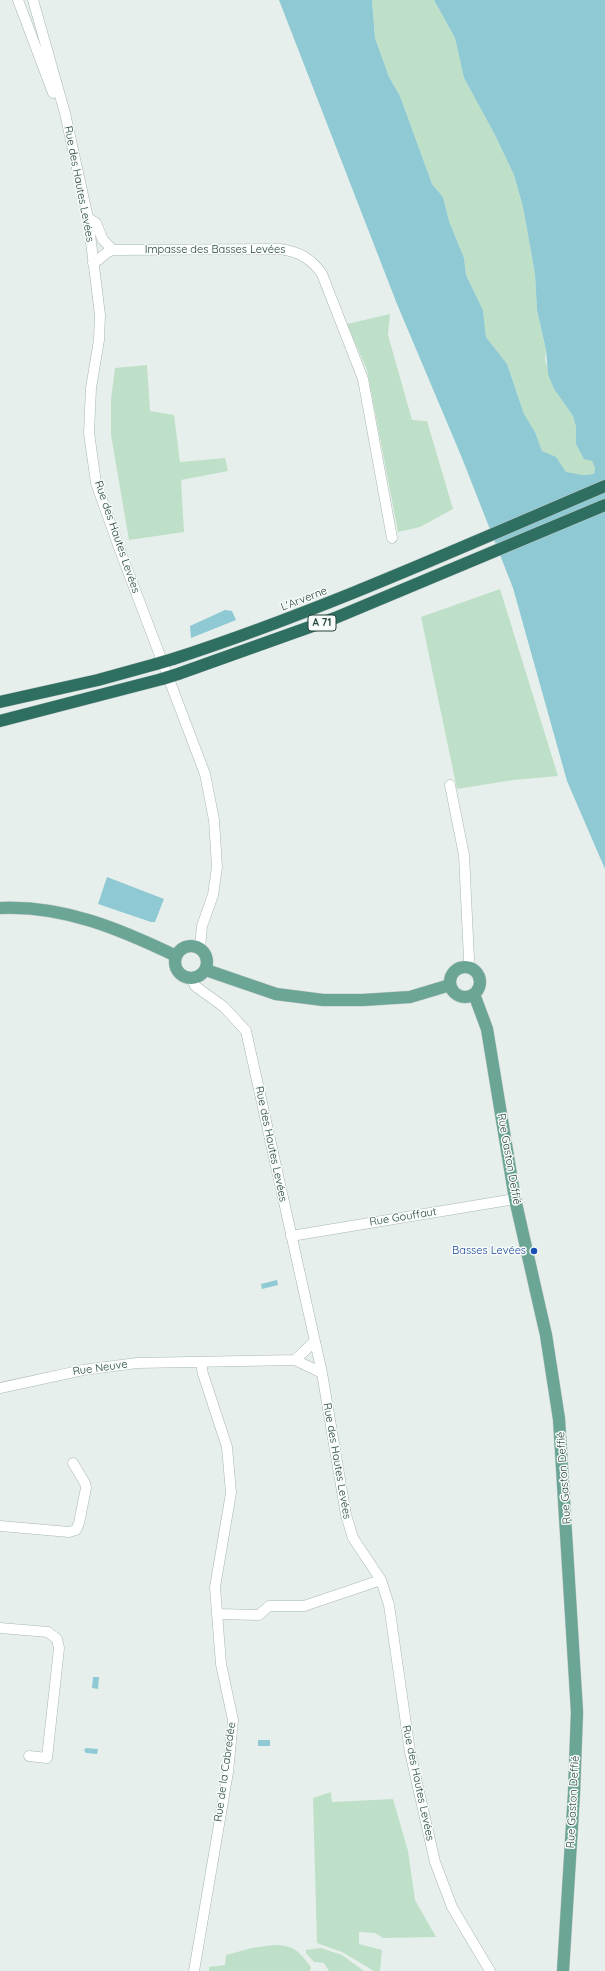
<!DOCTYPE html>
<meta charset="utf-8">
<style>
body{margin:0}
canvas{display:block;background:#e6efeb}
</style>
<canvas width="605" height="1971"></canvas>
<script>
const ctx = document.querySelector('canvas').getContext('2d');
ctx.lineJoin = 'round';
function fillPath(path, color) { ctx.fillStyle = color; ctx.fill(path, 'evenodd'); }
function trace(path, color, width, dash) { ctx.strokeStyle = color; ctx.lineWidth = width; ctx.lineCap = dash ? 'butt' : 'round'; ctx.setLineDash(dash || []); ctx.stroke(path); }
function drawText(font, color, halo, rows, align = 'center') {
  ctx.font = font + ' Quicksand,sans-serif'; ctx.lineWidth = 3; ctx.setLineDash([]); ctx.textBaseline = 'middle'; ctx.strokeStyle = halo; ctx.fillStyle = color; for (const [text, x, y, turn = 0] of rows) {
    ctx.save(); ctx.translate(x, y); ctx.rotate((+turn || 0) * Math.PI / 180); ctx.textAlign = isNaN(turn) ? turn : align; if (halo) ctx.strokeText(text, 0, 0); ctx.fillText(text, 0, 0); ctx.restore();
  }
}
fillPath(new Path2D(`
 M372,0h62l21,38 9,40 31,57 19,40 9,32 12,67 2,36 9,40 -1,10 9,29 19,27 3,11v17l16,17 3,7 -1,6 -11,1 -17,-2 -9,-13 -15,-9 -7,-19 -11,-18 -17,-50 -21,-27 -3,-27 -17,-35 -2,-17 -15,-37 -6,-24 -11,-13 -32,-88 -11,-19 -14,-39z
 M390,314l-2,21 24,85 15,1 26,88 -33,18 -22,5 -31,-162 -20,-46z
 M147,365l3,46 24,4 6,47 45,-4 3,13 -47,9 3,52 -55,8 -18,-105v-35l4,-32z
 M500,589l58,187 -45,4 -56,9 -36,-172z
 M331,1792l1,10 61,-3 15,52 7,49 21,37 -53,1 -8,-5 -16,-1v12l23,6 -2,21h-6l-32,-19 -25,-9 -4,-145z
 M273,1945c22,0 25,6 38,22l-1,4h-101v-4l16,-2 1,-10 26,-7z
 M321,1948l21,7 22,16h-35l-5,-8 -10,-1 -8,-9v-3z`), '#bfe0c8');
fillPath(new Path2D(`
 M279,0h93l3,38 14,39 11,19 32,88 11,13 6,24 15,37 2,17 17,35 3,27 21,27 17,50 11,18 7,19 14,6 10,15 17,3 11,-1 1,-6 -3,-7 -8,-2 -8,-15v-17l-3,-11 -19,-27 -6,-15 -2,-24 -9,-40 -2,-36 -12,-67 -9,-32 -19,-40 -31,-57 -9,-40 -21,-38h171v869l-38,-88 -54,-193 -51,-130 -65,-154z
 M225,610l7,1 4,9 -45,18 -1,-12z
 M107,877l57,22 -9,23h-4l-53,-18z
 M277,1280l1,5 -16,4 -1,-5z
 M93,1677h6l-1,12 -6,-1z
 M258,1740h12v6h-12z
 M86,1748l12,1 -1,5 -11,-1 -2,-3z`), '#8ec9d4');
const minor = new Path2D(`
 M18,0l35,93
 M33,0l32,113 23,105 12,97 -1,25 -8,48 -2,45 7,50 25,70 84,221 9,46 3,47 -4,28 -11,31 -2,22
 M88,218l8,5 7,17 10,10 167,-1c19,3 31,9 42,25l41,105 29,159
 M93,263c8,-2 10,-11 20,-13
 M450,785l14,70 5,104 -1,8
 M192,978l3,8 29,21 22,24 76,342 24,142 7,23 28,42 8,25 21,147 25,110 17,45 38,64
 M291,1236l224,-37
 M295,1360l19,-18
 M0,1388l83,-18 54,-7 158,-3 27,13
 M0,1526l69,6 7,-2 3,-7 7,-35 -1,-5 -12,-20
 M217,1614l42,1 10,-9h35l77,-26
 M0,1628l48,4 9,7 2,9 -12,110 -18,-2
 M194,1971l34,-199 5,-52 -12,-56 -6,-77 16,-94 -4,-46 -24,-73 -2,-11`);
const major = new Path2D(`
 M0,908c63,-3 120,21 176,48
 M175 962a16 16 0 1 1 32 0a16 16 0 1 1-32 0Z
 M450 982a15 15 0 1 1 30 0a15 15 0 1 1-30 0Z
 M206,970l70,24 47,6h40l47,-3 40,-12
 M474,994l13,35 28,170 31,136 13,84 18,293 -3,81 -11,178`);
const highway = new Path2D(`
 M173,659c148,-48 289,-112 432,-173
 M178,674l157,-56 270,-113
 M0,702l98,-22 58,-16
 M0,721l162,-42`);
trace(minor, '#a8b8b2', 11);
trace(major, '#c2cac8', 13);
trace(highway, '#c2cac8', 13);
trace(minor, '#fff', 10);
trace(major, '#6aa596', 12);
trace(highway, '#2f6f62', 12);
const highwayBridge = new Path2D(`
 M156,664l17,-5
 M162,679l16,-5`);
trace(highwayBridge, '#c2cac8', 13, []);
trace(highwayBridge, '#2f6f62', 12);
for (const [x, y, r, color] of [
 [534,1251,4,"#1a4fb4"]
]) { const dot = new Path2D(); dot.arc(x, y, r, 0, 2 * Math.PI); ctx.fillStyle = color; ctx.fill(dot); trace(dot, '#f7fbf9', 1.5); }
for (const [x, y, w] of [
 [322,623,28]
]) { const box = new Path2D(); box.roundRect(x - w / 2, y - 8, w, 16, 3); ctx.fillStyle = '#f7fbf9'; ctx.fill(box); trace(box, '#24423a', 1); }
drawText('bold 10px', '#24423a', null, [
 ["A 71",322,623]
]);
drawText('11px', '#24423a', '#f7fbf9', [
 ["Rue des Hautes Levées",79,184,79],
 ["Impasse des Basses Levées",215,250],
 ["Rue des Hautes Levées",117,537,71],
 ["L'Arverne",304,599,-21],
 ["Rue des Hautes Levées",271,1144,78],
 ["Rue Gaston Deffié",509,1159,80],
 ["Rue Gouffaut",403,1217,-9],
 ["Rue Neuve",100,1368,-8],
 ["Rue des Hautes Levées",337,1461,80],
 ["Rue Gaston Deffié",564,1478,-94],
 ["Rue de la Cabredée",225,1772,-82],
 ["Rue des Hautes Levées",418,1783,78],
 ["Rue Gaston Deffié",573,1802,-87]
]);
drawText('11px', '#164399', '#f7fbf9', [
 ["Basses Levées",526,1251]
], 'right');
</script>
